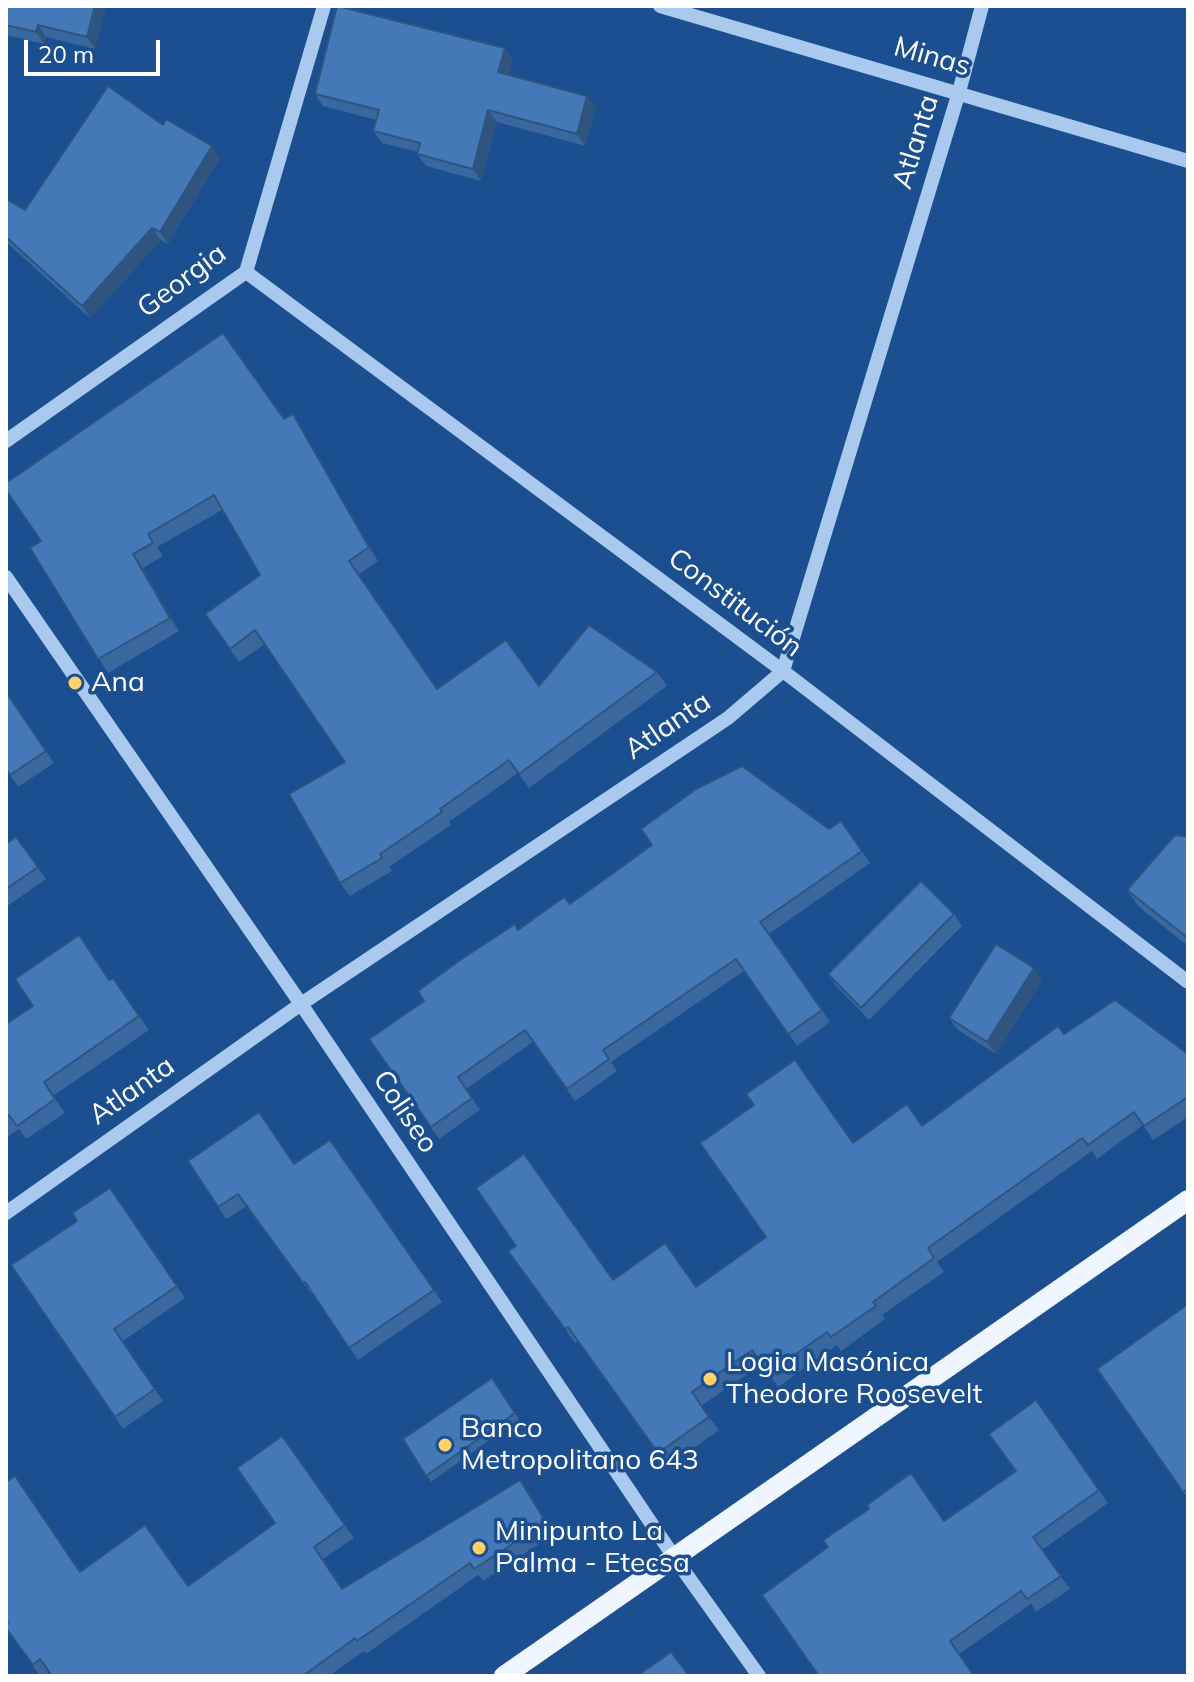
<!DOCTYPE html>
<meta charset="utf-8">
<style>
body{margin:0}
#map{position:relative;width:1194px;height:1682px;overflow:hidden;background:#1b4f8f;font-family:Mulish,sans-serif}
canvas{display:block}
.frame{position:absolute;inset:0;border:8px solid #fff;pointer-events:none}
.scale{position:absolute;left:24px;top:40px;width:136px;height:36px;box-sizing:border-box;border:4px solid #fff;border-top:0;padding-left:10px;font-size:24px;line-height:28px;white-space:nowrap;color:#fff;-webkit-text-stroke:6px #1b4f8f;paint-order:stroke}
</style>
<div id="map">
<canvas width="1194" height="1682"></canvas>
<div class="frame"></div>
<div class="scale">20 m</div>
</div>
<script>
const ctx = document.querySelector('canvas').getContext('2d');
ctx.lineJoin = 'round';
function trace(path, color, width, dash) { ctx.strokeStyle = color; ctx.lineWidth = width; ctx.lineCap = dash ? 'butt' : 'round'; ctx.setLineDash(dash || []); ctx.stroke(path); }
function fillPath(path, color) { ctx.fillStyle = color; ctx.fill(path, 'evenodd'); }
function drawText(font, color, halo, rows, align = 'center') {
  ctx.font = font + ' Mulish,sans-serif'; ctx.lineWidth = 7; ctx.setLineDash([]); ctx.textBaseline = 'middle'; ctx.strokeStyle = halo; ctx.fillStyle = color; for (const [text, x, y, turn = 0] of rows) {
    ctx.save(); ctx.translate(x, y); ctx.rotate((+turn || 0) * Math.PI / 180); ctx.textAlign = isNaN(turn) ? turn : align; if (halo) ctx.strokeText(text, 0, 0); ctx.fillText(text, 0, 0); ctx.restore();
  }
}
trace(new Path2D(`
 M660,6l528,155
 M246,272l537,399 405,311
 M6,441l240,-169 78,-266
 M6,577l295,427 373,553 85,119
 M6,1213l295,-209 427,-286 55,-47 176,-579 23,-86`), '#a9c9ee', 14);
trace(new Path2D(`
 M504,1676l684,-476`), '#f0f6ff', 20);
fillPath(new Path2D(`
 M6,6h100l-11,43 -49,-12 -2,7 -38,-9z
 M505,48l8,12 -4,15 78,21 9,12 -11,38 -88,-24 -16,59 -55,-15 -9,-12 1,-2 -36,-9 -9,-12 3,-11 -53,-14 -8,-12z
 M163,125l57,33 -52,86 -7,-4 -71,78 -84,-76v-43l19,11z
 M284,419l18,9 76,133 -20,14 79,114 102,-3 118,-14 10,14 -138,102 -11,-15 -69,49 2,3 -62,42 3,4 -42,25 -10,-13 5,-121 -80,-118 -26,18 -34,-48 55,-39 -38,-65 -65,37 6,9 -20,12 36,63 -71,42 -78,-125z
 M6,691l48,72 -36,24 -12,-18z
 M841,821l29,42 -101,71 61,88 -33,24 -53,-75 -133,91 6,9 -42,30 -42,-59 -67,47 14,21 -41,29 -70,-100 55,-38 94,-71 52,-26 259,-75z
 M16,837l30,42 -40,28v-63z
 M1188,837v109l-49,-39 -12,-17z
 M954,914l8,12 -93,94 -33,-34 -8,-12z
 M113,978l36,52 -96,66 12,17 -39,26 -7,-10 -13,9v-114z
 M1042,980l-46,74 -38,-24 -9,-12z
 M1064,1034l124,20v63l-35,23 -10,-15 -46,34 -5,-8 -155,111 7,10 -62,43 3,4 -44,32 -4,-6 -59,42 -16,-23 -61,42 18,24 -52,37 -89,-126 -3,2 -67,-92 105,29 83,7 70,-50 87,-94 69,-17z
 M330,1140l112,162 -84,58 -45,-66 -1,1 -65,-89 -21,13 -38,-58 106,3z
 M110,1188l75,110 -62,43 40,60 -40,28 -112,-164 66,-44z
 M1188,1304v195l-81,-116z
 M492,1378l27,41 -88,63 -28,-43z
 M1036,1400l72,103 -66,47 28,39 -34,23 -5,-8 -72,50 -140,22 125,-155 72,-50z
 M282,1436l72,102 -31,21 20,30 186,-96 25,41 -71,47 -5,-6 -112,79 -2,-3 -35,25h-277l-3,-4 -6,4h-3l-34,-48 2,-5 72,-51 108,14 87,-63z`), '#3a679d');
fillPath(new Path2D(`
 M95,6h11l-11,43 -8,-12z
 M38,25l8,12 -2,7 -8,-12z
 M505,48l8,12 -6,24 -9,-12z
 M587,96l9,12 -11,38 -8,-12z
 M488,110l9,12 -16,59 -8,-12z
 M212,146l8,12 -52,86 -8,-12z
 M152,228l9,12 -71,78 -8,-12z
 M293,414l9,14 76,133 -9,-14z
 M133,554l10,14 36,63 -9,-13z
 M1034,968l8,12 -46,74 -9,-12z`), '#305480');
const building = new Path2D(`
 M6,6h89l-8,31 -49,-12 -2,7 -30,-7z
 M337,6l168,42 -7,24 89,24 -10,38 -89,-24 -15,59 -56,-15 3,-11 -47,-12 6,-21 -64,-16z
 M108,86l55,39 3,-6 46,27 -52,86 -8,-4 -70,78 -76,-69v-38l19,11z
 M223,333l61,86 9,-5 76,133 -20,14 88,128 69,-49 33,46 50,-61 68,47 -138,102 -10,-14 -69,49 2,3 -62,42 2,4 -42,25 -51,-89 56,-32 -90,-132 -25,19 -25,-35 55,-39 -46,-80 -66,39 5,9 -20,11 37,64 -72,41 -68,-111 11,-7 -35,-51v-7z
 M6,692l40,59 -36,24 -4,-6z
 M742,766l87,63 12,-8 21,30 -102,71 62,88 -34,24 -52,-75 -133,91 6,9 -42,30 -42,-59 -67,47 14,21 -41,29 -62,-88 55,-38 -6,-10 42,-31 55,-36 3,6 46,-33 6,7 82,-59 -11,-16 55,-40z
 M1175,835l13,2v101l-61,-48z
 M16,837l22,30 -32,22v-45z
 M921,881l33,33 -93,94 -33,-34z
 M79,935l30,45 4,-2 26,38 -95,66 11,17 -38,27 -8,-11 -3,2v-93l27,-18 -18,-27z
 M996,944l38,24 -47,74 -38,-24z
 M1115,1000l73,54v43l-44,29 -10,-14 -46,33 -6,-7 -154,110 6,10 -61,44 3,4 -45,31 -4,-5 -58,41 -17,-23 -60,42 17,25 -51,36 -90,-126 -3,2 -57,-78 8,-5 -40,-58 48,-34 89,126 52,-37 31,44 70,-50 -66,-94 54,-38 -8,-11 49,-34 58,83 54,-39 15,22 136,-100 6,8z
 M259,1112l35,52 36,-24 104,150 -85,58 -44,-66 -2,1 -65,-89 -20,13 -30,-46z
 M110,1188l67,98 -63,43 41,60 -40,28 -104,-152 66,-44 -5,-8z
 M1188,1304v185l-5,3 -86,-123z
 M492,1378l23,35 -89,63 -23,-37z
 M1036,1400l63,90 -66,47 28,39 -34,23 -6,-8 -71,50 24,35h-155l-57,-81 66,-48 -5,-7 46,-31 -2,-4 44,-32 33,48 72,-50 -27,-37z
 M282,1436l63,89 -31,22 28,42 178,-109 26,42 -72,47 -4,-6 -113,78 -2,-3 -52,38h-251l-12,-17 -7,6 -27,-37v-4l2,-1 -2,-3v-138l9,-6 65,96 65,-47 43,61 87,-63 -38,-55z
 M671,1652l18,24h-52z`);
fillPath(building, '#4478b7');
trace(building, '#305480', 2);
for (const [x, y, r, color] of [
 [75,683,8,"#ffd166"],
 [710,1379,8,"#ffd166"],
 [445,1445,8,"#ffd166"],
 [479,1548,8,"#ffd166"]
]) { const dot = new Path2D(); dot.arc(x, y, r, 0, 2 * Math.PI); ctx.fillStyle = color; ctx.fill(dot); trace(dot, '#1b4f8f', 3); }
drawText('28px', '#fff', '#1b4f8f', [
 ["Minas",932,57,16],
 ["Atlanta",916,142,-73],
 ["Georgia",182,281,-37],
 ["Constitución",735,603,37],
 ["Atlanta",668,726,-34],
 ["Atlanta",132,1091,-35],
 ["Coliseo",405,1112,56]
]);
drawText('28px', '#fff', '#1b4f8f', [
 ["Ana",91,683],
 ["Logia Masónica",726,1363],
 ["Theodore Roosevelt",726,1395],
 ["Banco",461,1429],
 ["Metropolitano 643",461,1461],
 ["Minipunto La",495,1532],
 ["Palma - Etecsa",495,1564]
], 'left');
</script>
